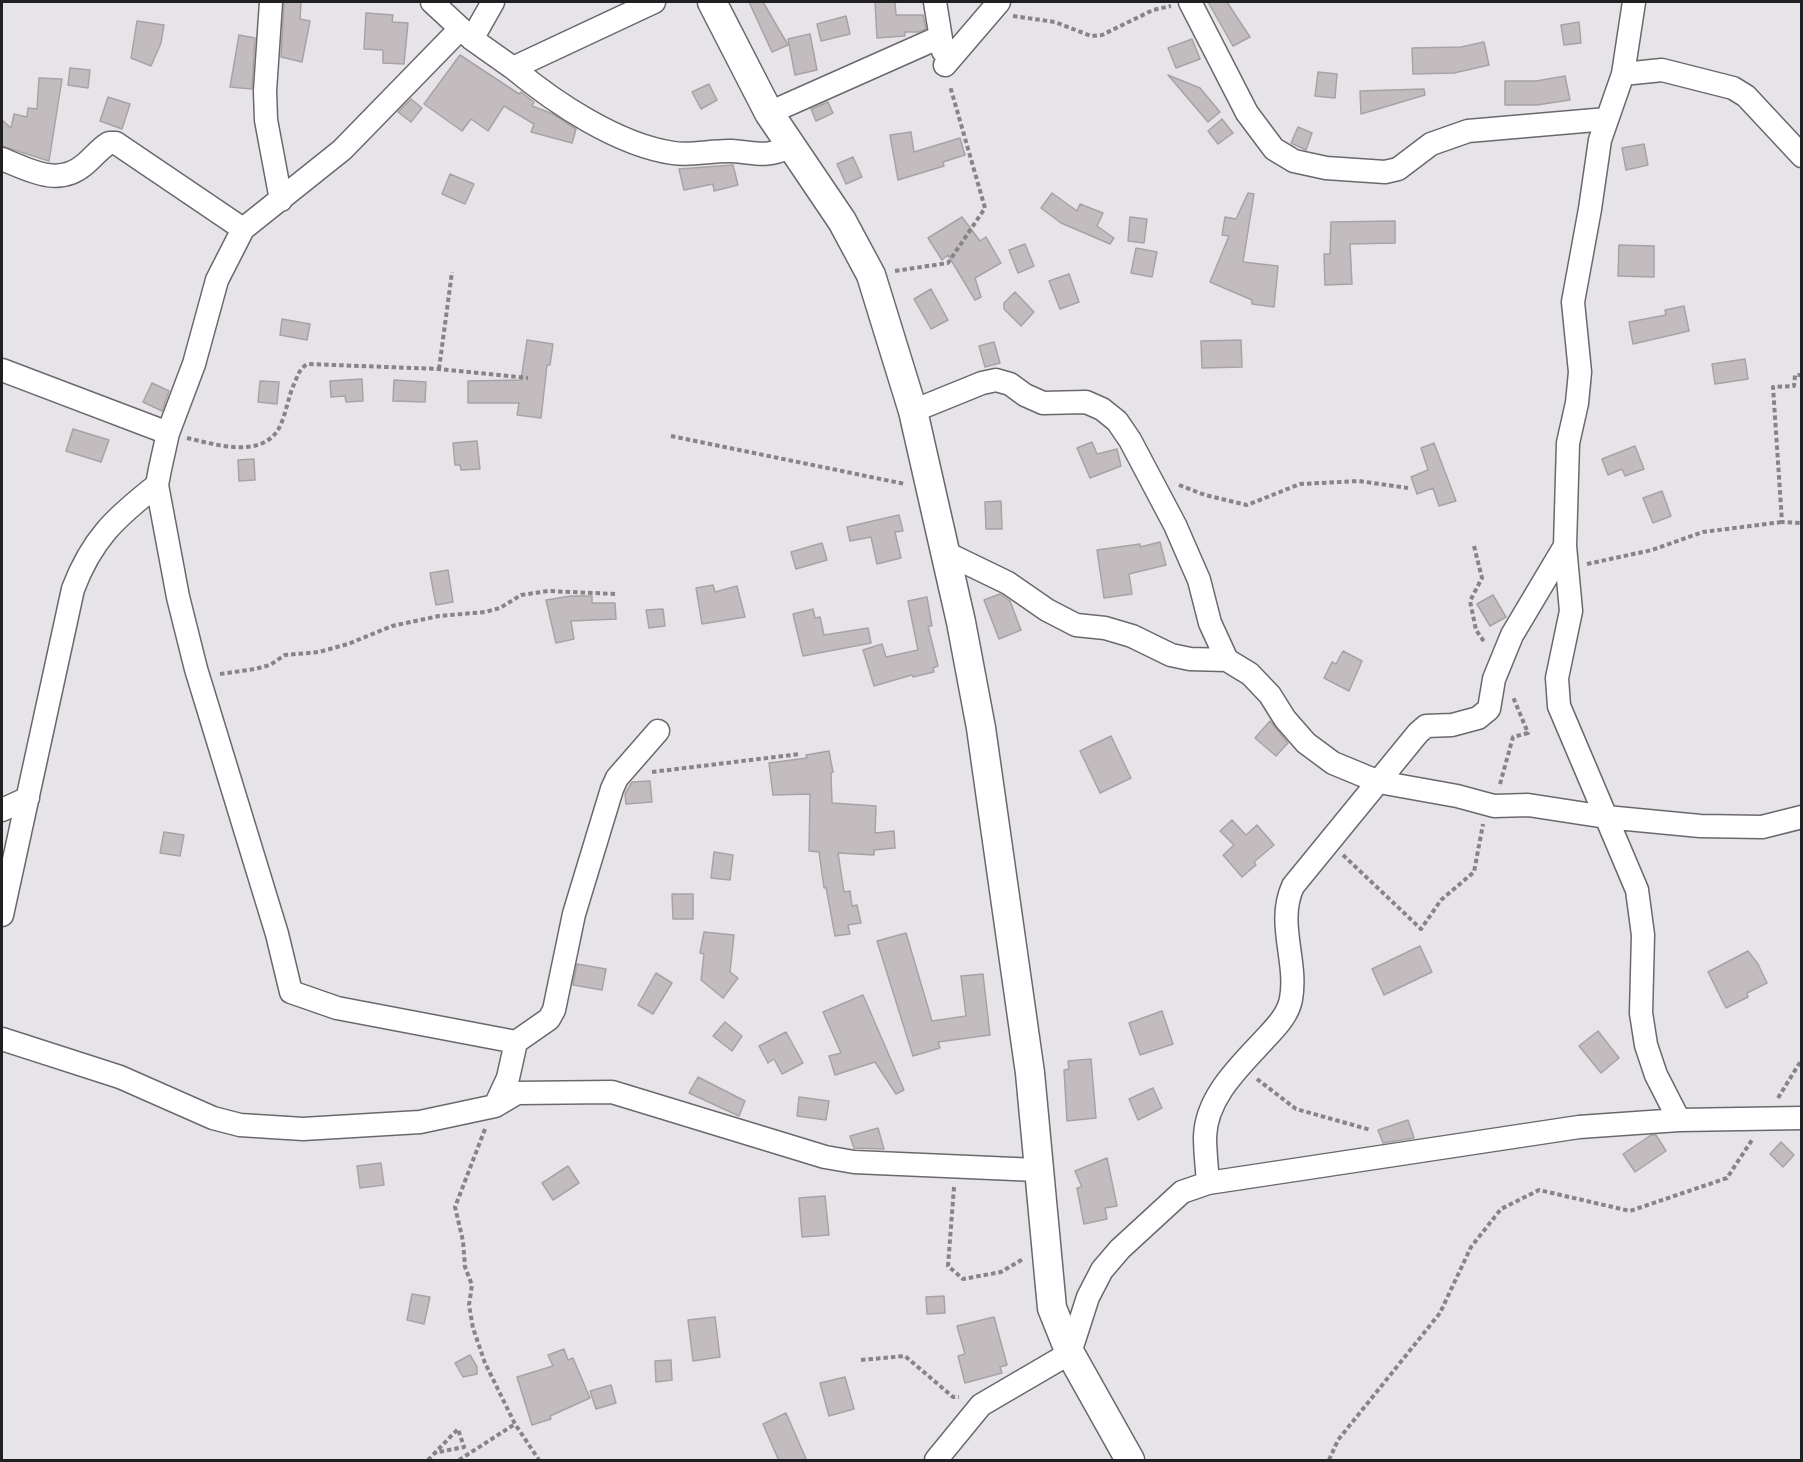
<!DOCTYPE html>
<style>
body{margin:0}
#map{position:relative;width:1803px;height:1462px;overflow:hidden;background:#e7e4e9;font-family:"Fira Sans Condensed",sans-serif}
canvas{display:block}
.frame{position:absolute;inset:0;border:3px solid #201f21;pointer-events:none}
</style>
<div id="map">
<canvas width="1803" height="1462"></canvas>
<div class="frame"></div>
</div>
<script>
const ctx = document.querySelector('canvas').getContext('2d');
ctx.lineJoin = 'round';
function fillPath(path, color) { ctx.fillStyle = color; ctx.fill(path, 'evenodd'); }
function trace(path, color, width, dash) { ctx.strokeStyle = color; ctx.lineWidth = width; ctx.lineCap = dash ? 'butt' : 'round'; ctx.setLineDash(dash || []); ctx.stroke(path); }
const building = new Path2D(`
 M284,2h17l-1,17 10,2 -8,41 -21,-5z
 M749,2h14l25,43 -16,7z
 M875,2h20l1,13h27l3,14 -8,3h-13v4l-28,2z
 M1208,2h19l23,35 -17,9z
 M366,13l27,2 -1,7 16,1 -4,41 -21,-1v-13l-19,-1z
 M846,16l4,18 -29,7 -4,-17z
 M137,21l27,4 -3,18 -10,23 -20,-8z
 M1579,22l2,21 -17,2 -3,-20z
 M810,34l7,36 -22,5 -7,-36z
 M239,35l16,3 -3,51 -22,-2z
 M1192,39l8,20 -24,9 -8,-20z
 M1484,42l5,23 -35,8 -41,1 -1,-26 49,-1z
 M460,55l59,39 2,-2 5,4 8,6 -2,4 21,8 23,15 -4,14 -41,-11 3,-8 -30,-18 -16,25 -17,-12 -9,12 -38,-27z
 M70,68l20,2 -2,18 -20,-3z
 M1318,72l19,2 -2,24 -20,-2z
 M1168,75l32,13 20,24 -12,10z
 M1565,76l5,24 -33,5h-32v-24h31z
 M39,78l23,1 -13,82 -47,-15v-26l9,8 3,-14 13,3 1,-9 9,1z
 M709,84l8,16 -16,9 -9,-17z
 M1424,89l1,6 -64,19 -1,-23z
 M108,97l22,7 -8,25 -22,-8z
 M411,99l11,9 -11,14 -13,-10z
 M828,102l5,11 -17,8 -5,-12z
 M1222,119l11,14 -15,11 -10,-13z
 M1298,127l14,6 -6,17 -15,-7z
 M911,132l3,20 46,-14 5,17 -22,7 1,4 -46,14 -8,-45z
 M1644,144l4,21 -22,5 -4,-22z
 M853,157l9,20 -16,7 -9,-20z
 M733,165l5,20 -24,6 -1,-7 -29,6 -5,-21z
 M450,174l24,10 -9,20 -23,-10z
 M1052,193l25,18 3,-7 23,9 -6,13 17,12 -4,6 -49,-21 -20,-15z
 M1248,193l6,1 -11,68 35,4 -4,41 -22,-3v-4l-42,-18 19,-46 -7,-1 3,-18 11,2z
 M962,217l18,24 6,-4 15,26 -26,15 6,19 -6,3 -27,-45 -6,5 -14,-22z
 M1130,217l17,2 -3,24 -16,-2z
 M1395,221v22l-45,1 2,40 -27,1 -1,-31h6l1,-32z
 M1025,244l9,22 -16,7 -9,-23z
 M1619,245l35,1v31l-36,-1z
 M1136,248l21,4 -5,25 -21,-4z
 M1069,274l10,28 -19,7 -11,-28z
 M931,289l17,31 -17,9 -17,-30z
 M1015,292l19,20 -13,14 -17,-17v-6z
 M1684,306l5,25 -56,13 -4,-22 37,-7 -1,-5z
 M282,319l28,5 -3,16 -27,-5z
 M527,340l26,4 -3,21h-3l-6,53 -24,-3 2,-12h-51v-22l53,-1z
 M1241,340l1,27 -40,1 -1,-27z
 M994,342l6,21 -15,4 -6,-21z
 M1745,359l3,20 -33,5 -3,-20z
 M362,379l1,22 -17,1 -1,-6 -14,1 -1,-16z
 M394,380l32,2 -1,20 -32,-1z
 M260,381l19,1 -2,22 -19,-2z
 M152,383l17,8 -7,20 -19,-9z
 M73,429l36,11 -8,22 -35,-11z
 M477,441l3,28 -19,1 -1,-5h-5l-2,-22z
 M1092,442l5,12 20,-5 4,17 -31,12 -13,-30z
 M1434,443l22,58 -17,5 -6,-18 -16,6 -6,-17 17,-7 -7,-22z
 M1635,446l9,23 -19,7 -3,-7 -14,6 -6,-16z
 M254,459l1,21 -16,1 -1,-21z
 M1662,491l9,25 -18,7 -10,-25z
 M1001,501l1,28h-16l-1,-27z
 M899,515l4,16 -8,1 6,26 -24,6 -6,-27 -21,4 -3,-14z
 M1160,542l6,23 -37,9 3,20 -28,4 -7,-48 43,-6v3z
 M822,543l5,17 -31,9 -5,-17z
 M448,570l5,32 -17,3 -6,-32z
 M713,585l2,7 22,-6 8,31 -43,7 -6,-36z
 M1000,594l10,7 11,29 -22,9 -15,-39z
 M1493,595l13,22 -16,9 -13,-22z
 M571,596h21v7h23l1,16 -45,2 3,18 -18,4 -10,-43z
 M927,597l5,29h-4l10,40 -5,2 1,4 -21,5 -1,-2 -38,11 -11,-36 19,-6 4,13 32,-7 -10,-49z
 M663,609l2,17 -16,2 -3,-18z
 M813,609l2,9 5,-1 4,18 44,-7 3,15 -68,13 -10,-42z
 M1343,651l19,10 -13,30 -25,-13 8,-16 4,2z
 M1270,721l18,22 -12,13 -21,-18z
 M1111,736l20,42 -31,15 -20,-42z
 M829,751l4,21 -2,1 1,30 44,3 -1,27 19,-2 1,17 -21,2v5l-36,-2 6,39 6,-1 2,15 5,-1 4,18 -13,2 2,9 -15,2 -9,-49 -2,1 -5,-36 -10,-1 1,-57 -37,1 -4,-32 38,-5 -1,-3z
 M650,781l2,21 -26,2 -1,-10 7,-12z
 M1232,820l14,15 11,-10 17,20 -20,17 2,3 -14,12 -19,-22 11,-10 -14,-14z
 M164,832l20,3 -4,21 -20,-3z
 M714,852l19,3 -3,25 -19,-2z
 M672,894h21v25h-20z
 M704,932l30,3 -4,37 8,6 -15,20 -22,-18 3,-26 -4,-1z
 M906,933l26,88 34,-5 -5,-40 22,-2 7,61 -52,7 2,6 -27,8 -36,-115z
 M1420,946l12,26 -48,23 -12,-26z
 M1748,951l10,13 9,19 -20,10 1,4 -22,11 -18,-36z
 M577,964l29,5 -4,21 -29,-5z
 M656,973l16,10 -19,31 -15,-9z
 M863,995l41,95 -8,4 -21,-32 -40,13 -6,-19 12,-3 -18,-41z
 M1162,1011l11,33 -33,11 -11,-32z
 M725,1022l17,14 -10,15 -19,-15z
 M1598,1031l21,27 -18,15 -22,-27z
 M786,1032l17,31 -21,11 -8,-15 -6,4 -9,-17z
 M1091,1059l5,59 -29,3 -3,-51 5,-1 -1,-8z
 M698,1077l47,24 -6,15 -50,-23z
 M1153,1088l9,20 -24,12 -9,-21z
 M799,1097l30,4 -3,19 -29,-4z
 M1408,1120l6,18 -31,5 -5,-13z
 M878,1128l6,21 -30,-1 -4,-12z
 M1651,1135h5l10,16 -31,21 -12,-18z
 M1781,1142l13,13 -11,12 -13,-13z
 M1107,1158l10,48 -12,2 2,11 -23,5 -7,-36 5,-1 -7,-16z
 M381,1163l3,22 -24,3 -3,-22z
 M568,1166l11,17 -26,17 -11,-17z
 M825,1196l4,39 -27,2 -3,-39z
 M412,1294l18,3 -6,27 -17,-4z
 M944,1296l1,17 -18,1 -1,-17z
 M715,1317l5,40 -27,4 -5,-41z
 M994,1317l13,48 -7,2 2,6 -37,10 -7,-27 7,-2 -8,-28z
 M564,1349l4,11 5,-2 17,40 -40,18 1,3 -19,6 -15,-48 36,-11 -5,-11z
 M470,1355l7,12v7l-14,3 -8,-14z
 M671,1360l1,20 -16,2 -1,-21z
 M845,1377l9,32 -25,7 -9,-33z
 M611,1385l5,18 -20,6 -6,-18z
 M786,1413l21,48h-28l-16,-37z`);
fillPath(building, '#c2bcbf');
trace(building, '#a7a2a5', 1.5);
const minor = new Path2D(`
 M271,2l-6,89 1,29 15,80
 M432,2l40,37 41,29 141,-66
 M935,2l8,49
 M1190,2l57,111 27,36 20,12 32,7 59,4 13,-3 33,-25 37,-13 139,-12
 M1634,2l-11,72 -23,66 -10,69 -17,93 7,70 -3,31 -9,40 -3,103 6,65 -14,67 2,28 78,184 6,45 -2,78 5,32 10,30 23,45
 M460,29l-118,121 -99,79 -26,51 -23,84 -26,69 -8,36 -3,16 21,112 18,72 81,265 14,58 46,16 179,34
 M472,39l21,-37
 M945,65l54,-63
 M513,68c42,35 105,77 160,85 19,3 40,-3 59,-2 27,2 32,7 58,-4
 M1623,74l39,-4 71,18 13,8 56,60
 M769,113l171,-76
 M2,159c27,11 56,28 82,6 9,-7 15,-16 25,-22h7l127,86
 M2,370l166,63
 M913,411l69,-28 14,-3 14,4 15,11 18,8 43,-1 16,7 15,12 13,19 45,85 24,55 11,43 17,37
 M944,552l64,31 39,27 29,15 29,3 27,8 39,19 19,4 37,1 23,14 20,21 15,24 21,24 27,20 46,19 78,14 37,10 34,-1 78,12 94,9 62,1 40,-10
 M2,810l26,-12
 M2,915l71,-326c19,-50 42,-71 84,-104
 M2,1039l118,38 93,41 27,7 63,4 117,-7 75,-16 22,-13 95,-1 213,65 29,5 183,8
 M495,1106l13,-28 8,-36 33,-23 5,-9 20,-96 38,-125 5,-11 41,-47
 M1208,1183c-1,-15 -3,-31 -3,-46 1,-39 33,-69 58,-96 11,-12 25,-25 28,-42 7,-38 -15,-76 2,-113l125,-153 8,-7 26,-1 26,-7 11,-9 5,-30 18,-44 53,-89
 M936,1460l45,-55 89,-52 18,-56 14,-27 18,-21 62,-57 26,-9 371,-56 100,-7 123,-2`);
const tertiary = new Path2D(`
 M712,2l57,111 73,108 29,54 42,136 48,211 20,106 49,345 22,235 18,45 60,107`);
trace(minor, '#6b686d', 25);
trace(tertiary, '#6b686d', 31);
trace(new Path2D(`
 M1013,16l42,6 36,14 11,-1 51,-25 18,-4
 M895,271l53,-8 37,-55 -35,-122
 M439,369l13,-97
 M1802,375h-7l-1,11 -21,1 9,135 20,1
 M671,436l234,48
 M187,438c27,6 72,21 91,-8 8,-14 10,-34 17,-48 3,-8 6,-15 13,-18l131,5 89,9
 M1179,485l26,10 42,10 53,-21 59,-3 49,7
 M1474,546l8,32 -12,23 6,29 9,13
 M1587,564l65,-14 51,-18 79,-10
 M220,674l35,-5 15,-4 15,-10 34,-3 29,-8 44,-18 47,-10 46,-4 15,-4 21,-13 27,-4 68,3
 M652,772l148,-18
 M1500,784l13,-47 15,-4 -15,-36
 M1343,855l78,74 20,-29 33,-28 9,-48
 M1257,1079l39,30 75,21
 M1778,1098l24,-39
 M485,1129l-30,78 8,34 2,26 7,18 -3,20 4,23 12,35 30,61 24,36
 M954,1187l-6,79 15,13 38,-7 22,-13
 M861,1360l44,-4 48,41h6
 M428,1460l30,-31 6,18 -30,6
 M459,1460l56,-36
 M1329,1460l9,-20 102,-127 31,-66 30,-38 38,-19 91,21 97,-33 25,-38`), '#868488', 4, [4.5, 3]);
trace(minor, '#fff', 22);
trace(tertiary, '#fff', 28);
</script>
